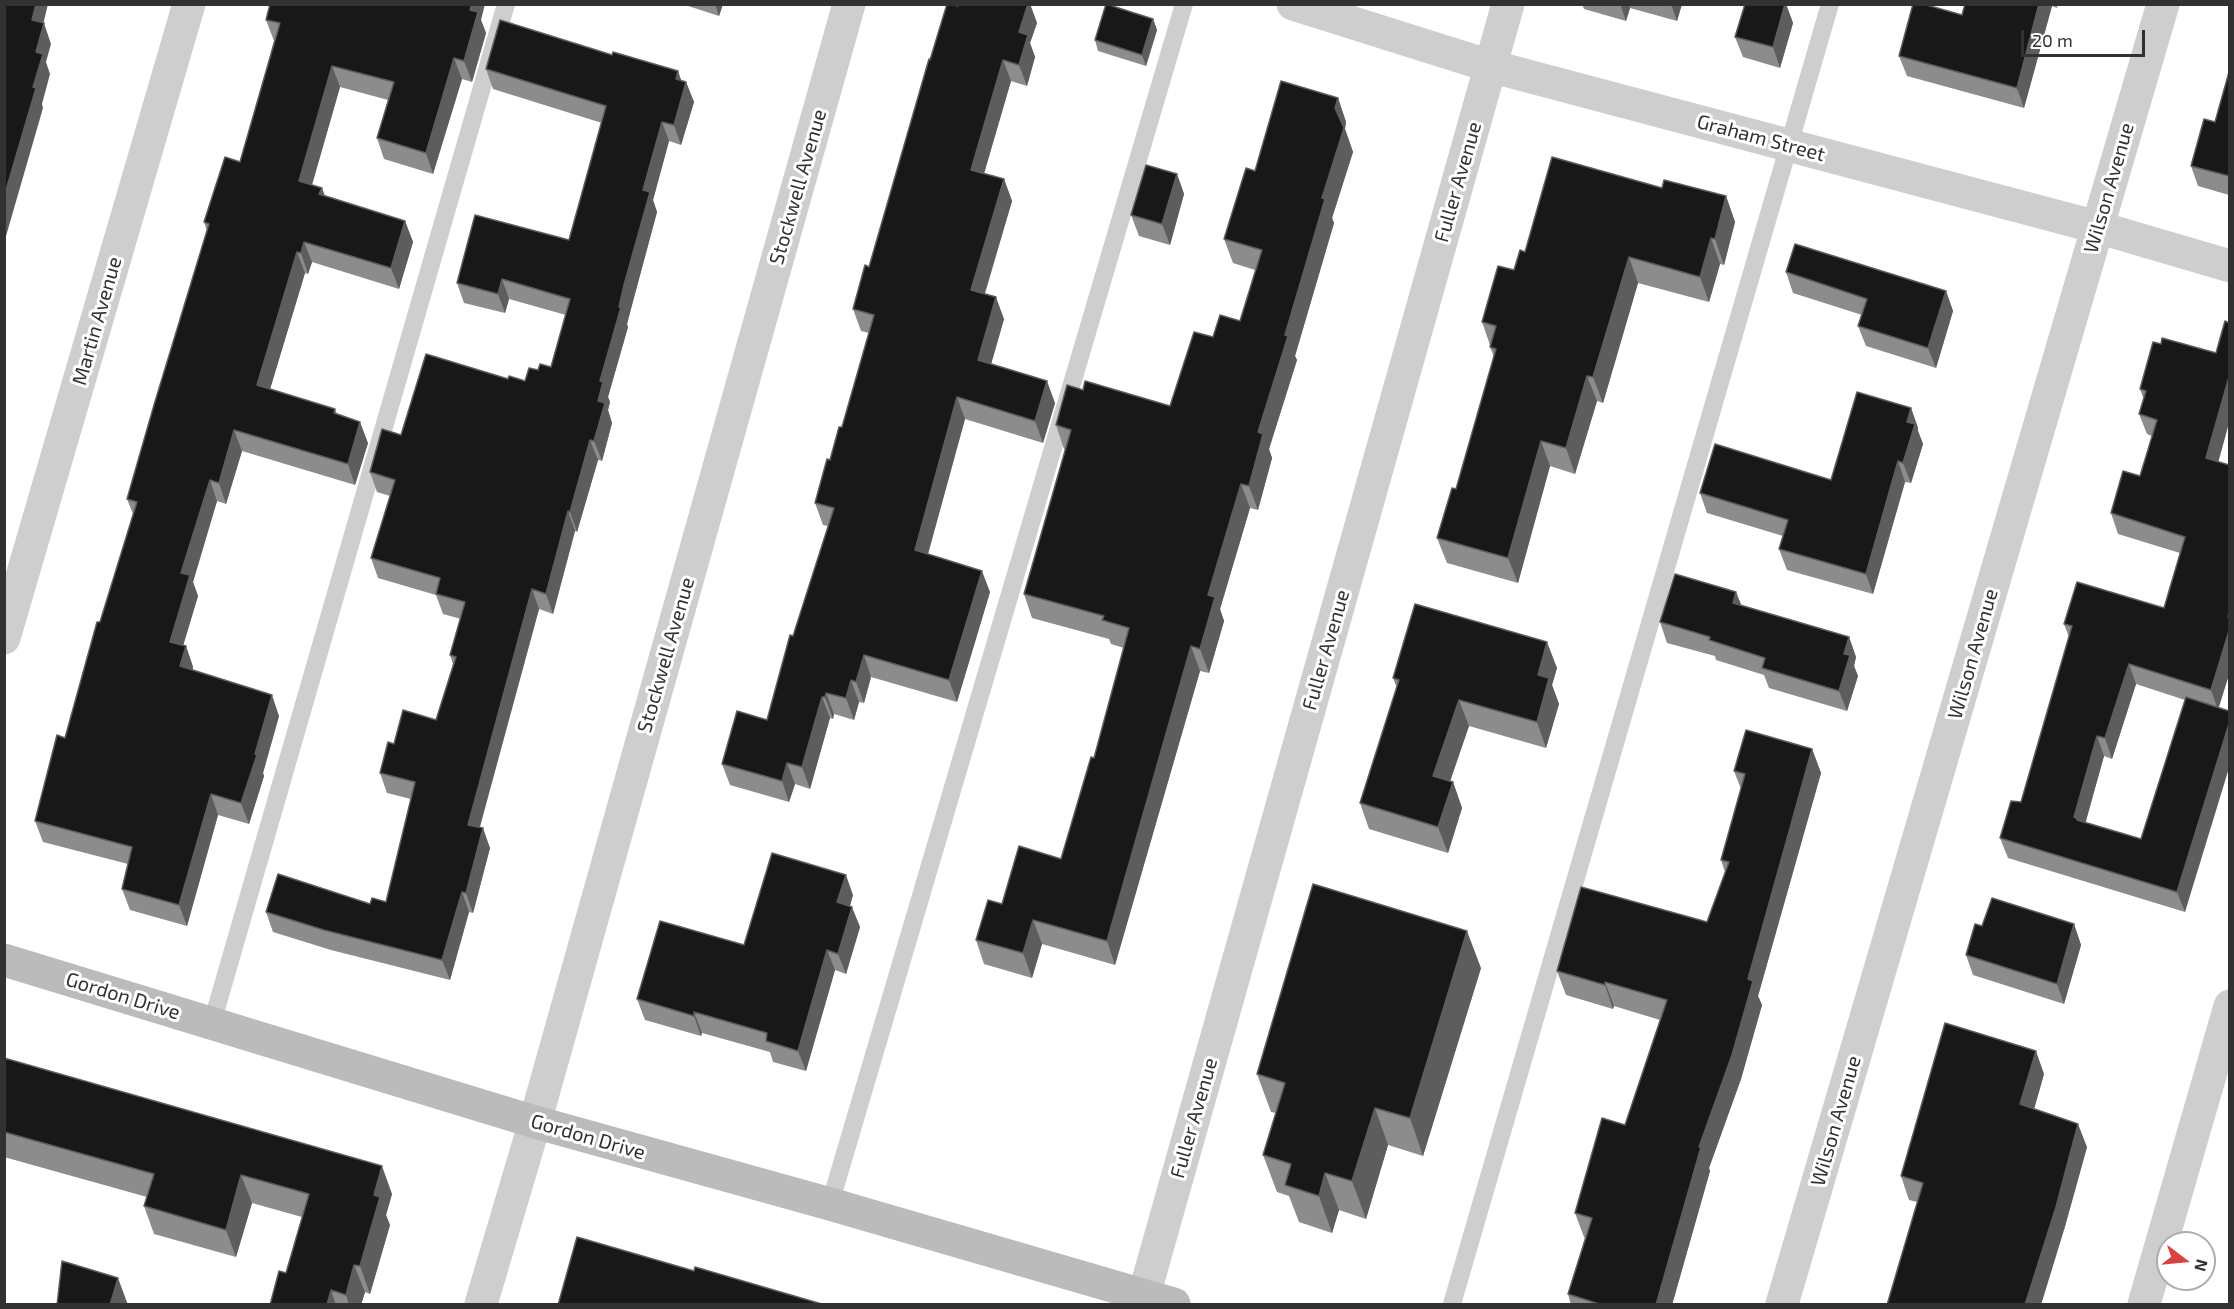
<!DOCTYPE html>
<style>
body{margin:0}
#map{position:relative;width:2234px;height:1309px;overflow:hidden;background:#fff;font-family:"Exo 2",sans-serif}
canvas{display:block}
.frame{position:absolute;inset:0;border:6px solid #313131;pointer-events:none}
.north{position:absolute;left:2156px;top:1231px;width:60px;height:60px;box-sizing:border-box;background:#fff;border:2px solid #adadad;border-radius:50%;rotate:106deg;font-size:16px;font-weight:700;line-height:24px;text-align:center;color:#313131}
.north::after{content:'';display:block;margin:auto;width:21px;height:27px;background:#d94242;clip-path:polygon(50% 0,100% 100%,50% 72%,0 100%)}
.scale{position:absolute;left:2021px;top:30px;width:124px;height:27px;box-sizing:border-box;border:3px solid #313131;border-top:0;padding-left:8px;font-size:18px;line-height:21px;white-space:nowrap;color:#313131;-webkit-text-stroke:4px #fff;paint-order:stroke}
</style>
<div id="map">
<canvas width="2234" height="1309"></canvas>
<div class="frame"></div>
<div class="north">N</div>
<div class="scale">20 m</div>
</div>
<script>
const ctx = document.querySelector('canvas').getContext('2d');
ctx.lineJoin = 'round';
function trace(path, color, width, dash) { ctx.strokeStyle = color; ctx.lineWidth = width; ctx.lineCap = dash ? 'butt' : 'round'; ctx.setLineDash(dash || []); ctx.stroke(path); }
function fillPath(path, color) { ctx.fillStyle = color; ctx.fill(path, 'evenodd'); }
function drawText(font, color, halo, rows, align = 'center') {
  ctx.font = font + ' "Exo 2",sans-serif'; ctx.lineWidth = 6; ctx.setLineDash([]); ctx.textBaseline = 'middle'; ctx.strokeStyle = halo; ctx.fillStyle = color; for (const [text, x, y, turn = 0] of rows) {
    ctx.save(); ctx.translate(x, y); ctx.rotate((+turn || 0) * Math.PI / 180); ctx.textAlign = isNaN(turn) ? turn : align; if (halo) ctx.strokeText(text, 0, 0); ctx.fillText(text, 0, 0); ctx.restore();
  }
}
trace(new Path2D(`
 M212,1023l294,-1019
 M830,1204l354,-1200
 M1452,1304l378,-1300`), '#cecece', 18);
trace(new Path2D(`
 M1293,4l197,62 607,161 133,39
 M4,638l185,-634
 M1144,1295l364,-1291
 M481,1304l54,-182 314,-1118
 M1782,1304l381,-1300
 M2144,1304l86,-298`), '#cecece', 33);
trace(new Path2D(`
 M4,960l531,162 295,82 344,100`), '#bbb', 33);
fillPath(new Path2D(`
 M682,4h41l-4,12z
 M958,4h72l7,19 -7,20 5,14 -8,29 -16,-5 -27,92 20,6 8,22 -27,93 19,25 -13,45 64,39 -12,40 -78,-24 -37,135 62,38 -33,110 -86,-25 -7,26 -5,-1 -5,18 -20,-6 -1,5 -3,-1 -20,71 -15,-5 -6,18 -59,-17 -8,-21 45,-44 61,-194 -5,-1 -8,-22 27,-76 27,-94 -8,-2 -8,-22 16,-42 61,-207z
 M1582,4h100l-5,17 -47,-13 -4,13 -42,-12z
 M1745,4h41l7,19 -13,45 -37,-11 -8,-20z
 M1965,4h93l-1,4 -5,-2 -28,102 -117,-32 -8,-20 63,-41z
 M1153,19l4,11 -11,36 -48,-15 -3,-11z
 M266,20h215l5,13 -14,49 -10,-3 -29,95 -49,-15 -7,-21 11,-38 -48,-13 -28,98 10,3 3,8 80,25 8,21 -14,47 -87,-27 -4,12 -3,-1 -35,116 65,20 2,5 31,29 -13,42 -113,-34 -16,53 -9,-3 -24,81 5,14 -15,49 3,1 7,21v3l86,46 -16,57 1,3 -15,48 -31,-9 -31,111 -57,-16 -8,-21 6,-25 -85,-22 -8,-21 30,-83 68,-224 -6,-15 80,-268 -3,-9 36,-60 34,-121z
 M612,55l66,16 3,9 5,2 8,20 -13,43 -12,-4 -16,59 4,12 -25,93 -5,19 1,3 -20,70 2,5 -2,8 4,13 -10,38 -4,-1 -21,72 -2,-1 -22,83 -14,-5 -59,218 10,21 -17,65 -4,-1 -19,68 -119,-30 -58,-18 -7,-20 104,-8 16,-2 25,-103 -24,-6 -7,-20 14,-29 42,-24 17,-56 -3,-9 11,-36 -18,-5 -7,-19 -58,-17 -7,-20 19,-62 -13,-4 -7,-20 31,-37 107,-56 17,2 13,-11 13,-3 15,-52 -57,-16 -4,14 -41,-10 -7,-20 112,-43 33,-117 -109,-34 -7,-20z
 M2229,71v124l-31,-9 -7,-20 24,-44z
 M1338,98l8,24 -1,7 8,23 -21,66 2,5 -39,133 2,4 -28,89 3,9 -14,52 -8,-2 -30,101 4,12 -15,52 -9,-2 -85,294 -73,-21 -10,34 -48,-14 -8,-24 26,-36 59,-45 33,-101 30,-110 -13,-4 -2,-5 -77,-21 -8,-24 41,-144 -1,-1 -8,-24 27,-35 87,16 43,-69 27,-16 15,-51 -22,-7 -9,-24 31,-68z
 M1177,174l7,20 -14,51 -31,-9 -8,-21z
 M1726,196l9,26 -11,43 -4,-1 -11,38 -71,-19 -35,120 -6,-2 -22,73 -25,-8 -32,117 -71,-20 -10,-25 19,-49 38,-132 -4,-10v-2l-8,-23 43,-70z
 M1786,272l160,19 7,20 -17,57 -70,-22 -8,-20 4,-11 -69,-22z
 M2161,344l57,117 1,247 -34,204 -177,-54 -8,-20 21,-36 48,-165 -5,-13 100,-16 16,-55 -62,-19 -7,-21 29,-37 12,-40 -5,-2 -8,-20 5,-14 -4,-11zM2136,684l49,16 -44,139 -56,-16 19,-67 8,3z
 M1911,408l7,20v3l5,13 -12,39 -6,-1 -32,112 -86,-24 -8,-21 4,-13 -76,-23 -7,-20 131,-13z
 M1736,592l5,13 108,32 7,20 -2,9 4,10 -11,35 -78,-23 -5,-13 -48,-15 -1,-4 -48,-13 -7,-21z
 M1557,668l-5,17 7,19 -13,44 -77,-22 -19,55 3,1 9,26 -14,45 -79,-24 -9,-26 37,-115 -4,-10z
 M1812,749l9,24 -63,223 4,9 -21,74 -32,89 1,3 -38,134h-101l-3,-11 17,-56 -1,-1 -9,-24 50,-88 35,-105 -46,-14 -1,3 -47,-14 -9,-24 150,-49 18,-50 -4,-12 20,-71 -7,-18z
 M853,895l-3,11 10,21 -14,47 -11,-4 -29,101 -33,-9 -3,-10 -68,-19 -1,3 -56,-16 -8,-21 107,-54z
 M2074,924l7,21 -17,59 -91,-29 -7,-20 16,-29z
 M1481,968l-58,188 -35,-11 -22,74 -27,-9 -7,23 -33,-11 -10,-26 -12,-4 -14,-37 13,-42 -5,-1 -14,-38z
 M4,1058l388,136 -6,21 4,10 -20,69 -5,-2 -4,13h-91l16,-32 16,-56 -50,-14 -16,54 -82,-23 -10,-28 3,-9 -143,-40z
 M2044,1074l-10,35 53,38 -23,83 -147,-28 -8,-2 -8,-24z`), '#8c8c8c');
fillPath(new Path2D(`
 M36,4h12l-6,25 2,-6 7,21 -5,18 4,12 -8,30 1,4 -39,135v-46l29,-110 -1,-67z
 M472,4h13l-4,16 5,13 -14,49 -8,-21 6,-51z
 M715,4h8l-4,12z
 M1028,4h2l7,19 -7,20 5,14 -8,29 -8,-21v-33z
 M1620,4h9l1,4 -4,13z
 M1671,4h11l-5,17z
 M1785,4h1l7,19 -13,45 -7,-21z
 M2039,4h12l1,2 -28,102 -7,-20z
 M1153,19l4,11 -11,36 -4,-11z
 M454,58l8,21 -29,95 -7,-21z
 M1003,60l8,21 -32,110 -8,-21z
 M332,66l8,21 -33,115 -8,-21z
 M678,71l6,18 2,-7 8,20 -13,43 -7,-20 2,-46z
 M1338,98l8,24 -1,7 8,23 -21,66 2,5 -39,133 2,4 -28,89 3,9 -14,52 -9,-24 9,-54 27,-97 37,-137 13,-90z
 M662,122l7,19 -16,59 4,12 -25,93 -5,19 1,3 -20,70 2,5 -2,8 4,13 -10,38 -8,-20 6,-60 43,-191z
 M1177,174l7,20 -14,51 -8,-21z
 M1004,179l8,22 -33,111 -8,-22z
 M322,188l7,21 -10,-15z
 M1726,196l9,26 -11,43 -9,-26z
 M405,221l8,21 -14,47 -8,-21z
 M1711,238l9,26 -11,38 -9,-25z
 M304,242l8,20 -4,12 -7,-21z
 M297,252l8,21 -40,133 -8,-21z
 M1629,257l9,26 -35,120 -10,-26z
 M502,279l7,20 -4,14 -7,-19z
 M1946,291l7,20 -17,57 -8,-20z
 M996,297l8,22 -18,63 -8,-22z
 M1587,376l10,25 -22,73 -9,-26z
 M2229,377v46l-15,55 -8,-20z
 M1047,381l8,22 -12,40 -8,-22z
 M957,397l8,22 -42,153 -8,-22z
 M1911,408l7,20v3l5,13 -12,39 -8,-20 4,-41z
 M360,422l8,21 -13,42 -7,-21z
 M234,430l8,21 -16,53 -7,-21z
 M590,440l8,20 -21,72 -7,-20z
 M1541,441l9,25 -32,117 -10,-25z
 M1898,461l7,21 -32,112 -7,-20z
 M210,480l7,21 -24,81 5,14 -20,67 -8,-21 11,-69z
 M1241,484l9,24 -30,101 4,12 -15,52 -9,-24 8,-54z
 M568,511l7,20 -22,83 -7,-20z
 M982,571l8,21 -33,110 -8,-22z
 M532,589l7,20 -64,235 -7,-19z
 M1736,592l8,20 -11,-9z
 M2229,631v44l-11,35 -7,-20z
 M1849,637l7,20 -2,9 4,10 -11,35 -8,-20 5,-37z
 M1547,642l10,26 -5,17 7,19 -13,44 -9,-26 1,-47z
 M186,646l7,21 -5,20 -8,-21z
 M1191,646l9,25 -85,294 -8,-24z
 M864,655l7,22 -7,26 -8,-21z
 M2129,664l7,20 -24,75 -7,-21z
 M851,680l8,22 -5,18 -8,-22z
 M826,693l8,21 -1,5 -8,-22z
 M272,695l7,21 -16,57 1,3 -15,48 -8,-21z
 M822,697l8,21 -20,71 -8,-22z
 M1459,700l10,26 -26,76 -10,-26z
 M2229,724v44l-44,144 -8,-20z
 M2097,736l7,20 -21,76 -9,-15z
 M1812,749l9,24 -63,223 4,9 -21,74 -32,89 1,3 -38,134h-16l43,-158 49,-168z
 M787,763l8,21 -6,18 -7,-21z
 M1453,782l9,26 -14,45 -10,-26z
 M211,794l7,21 -31,111 -8,-21z
 M483,828l7,20 -17,65 -7,-20z
 M846,875l7,20 -8,27 -8,-20z
 M462,892l7,20 -19,68 -8,-20z
 M852,907l8,20 -14,47 -8,-20z
 M1033,920l9,24 -10,34 -9,-25z
 M2074,924l7,21 -17,59 -7,-20z
 M1467,931l14,37 -58,188 -13,-38z
 M827,950l8,20 -29,101 -8,-20z
 M1605,982l9,24 -1,3 -8,-24z
 M694,1012l8,21 -1,3 -7,-20z
 M2036,1051l8,23 -15,53 -9,-23z
 M1375,1108l13,37 -22,74 -14,-38z
 M2078,1124l9,23 -23,83 -23,75h-16z
 M382,1166l10,28 -6,21 4,10 -20,69 -10,-28 14,-71z
 M1325,1173l14,37 -7,23 -13,-37z
 M241,1175l11,28 -16,54 -10,-27z
 M354,1265l11,27 -4,13h-12l-3,-10z
 M118,1278l10,27h-18z
 M331,1290l5,15h-9z`), '#5d5d5d');
const building = new Path2D(`
 M4,4h32l-4,16 12,3 -8,29 7,2 -10,33 3,1 -32,109z
 M270,4h202l-2,6 8,2 -14,49 -10,-3 -28,95 -49,-15 17,-56 -62,-16 -33,115 23,7 -3,6 86,27 -14,47 -87,-26 -3,11 -4,-1 -40,133 78,24 -1,4 26,9 -12,42 -114,-34 -15,53 -9,-3 -29,93 9,2 -20,67 16,4 -6,20 92,29 -17,59 2,1 -16,48 -30,-9 -32,111 -57,-16 10,-42 -97,-26 22,-86 8,3 32,-116h3l37,-120 -10,-3 27,-94 55,-181 -5,-2 21,-65 15,5 40,-139 -14,-3z
 M947,4l11,2v-2h70l-9,28 9,3 -9,30 -16,-5 -32,110 33,9 -33,111 25,7 -18,63 69,21 -12,40 -78,-24 -42,153 67,21 -33,109 -85,-25 -8,27 -5,-2 -5,18 -20,-5 -1,4h-3l-20,70 -15,-4 -5,18 -60,-17 15,-53 30,9 23,-85 3,1 41,-128 -19,-5 12,-44 3,1 9,-33h3l32,-112 -21,-6 12,-44 4,2 60,-208 1,1z
 M1106,4l47,15 -11,36 -47,-15z
 M1745,4h40l-12,43 -38,-10z
 M1913,4h10l39,11 3,-11h74l-22,84 -118,-32z
 M500,20l112,35 1,-3 65,19 -2,8 10,3 -12,43 -12,-3 -19,68 7,2 -26,93 -5,22h2l-21,74 3,1 -5,19 7,2 -11,38 -4,-1 -20,72 -2,-1 -22,83 -14,-5 -64,236 15,3 -17,65 -4,-1 -20,68 -118,-30 -58,-18 12,-38 92,30 2,-6 14,4 29,-120 -35,-9 8,-31 6,2 9,-34 33,10 20,-63 -6,-2 15,-53 -29,-8 4,-16 -69,-20 24,-78 -25,-8 12,-43 19,6 25,-81 82,25 1,-3 16,5 4,-13 9,2 2,-6 11,3 19,-68 -68,-20 -4,15 -41,-11 18,-68 94,25 37,-134 -120,-37z
 M2229,72v104l-38,-10 13,-47 11,3z
 M1281,81l57,17 -3,10 9,20 -22,70 3,1 -40,136 3,1 -30,96 5,2 -14,52 -8,-2 -33,111 7,2 -15,52 -9,-3 -84,295 -74,-21 -10,33 -47,-13 12,-40 14,4 17,-58 42,13 30,-102 3,1 35,-130 -27,-8 2,-4 -80,-22 47,-164 -15,-5 11,-40 16,5 2,-9 85,25 24,-74 19,5 7,-22 20,6 22,-71 -38,-11 22,-71 9,3z
 M1552,157l110,31 2,-8 62,16 -11,43 -4,-1 -11,39 -71,-20 -36,120 -6,-1 -21,72 -25,-7 -33,117 -71,-20 15,-50 4,1 40,-140 -6,-2 6,-21 -14,-4 16,-56 16,4 6,-20 5,2z
 M1146,165l31,9 -15,50 -31,-9z
 M1795,244l151,47 -18,57 -70,-22 9,-27 -81,-27z
 M2225,321l4,2v54l-23,81 23,7v146l-1,6 1,1v13l-18,59 -82,-26 -24,74 -8,-2 -23,81 4,2 -1,1 64,19 45,-142 43,14v13l-52,168 -177,-54 11,-37 10,1 51,-176 -8,-2 13,-42 87,26 21,-71 -74,-24 12,-42 17,5 17,-56 -18,-6 7,-23 -6,-2 13,-47 8,2 1,-6 54,15z
 M1857,392l54,16 -4,14 8,2 -12,39 -5,-2 -32,113 -87,-25 9,-29 -88,-27 15,-49 116,36z
 M1675,574l61,18 -3,11 116,34 -5,17 6,1 -11,36 -77,-23 3,-10 -56,-18 1,-3 -50,-15z
 M1415,604l132,38 -9,33 11,3 -12,44 -78,-22 -26,76 20,6 -15,45 -78,-24 39,-123 -6,-2z
 M1746,730l66,19 -64,230 5,2 -21,74 -33,92h2l-45,158h-54l-34,-11 24,-76 -17,-5 27,-95 23,7 42,-125 -62,-18v3l-48,-14 24,-84 126,35 22,-60 -8,-2 24,-86 -11,-3z
 M772,853l74,22 -9,27 15,5 -14,47 -11,-4 -29,101 -32,-10 1,-8 -73,-21v4l-57,-17 23,-78 84,24z
 M1313,884l154,47 -57,187 -35,-10 -23,73 -27,-8 -6,23 -34,-11 6,-21 -28,-9 22,-72 -28,-9z
 M1992,898l82,26 -17,60 -91,-29 9,-31 7,2z
 M1945,1023l91,28 -16,53 58,20 -22,83 -31,98h-138l36,-122 -22,-7z
 M4,1058l378,108 -8,29 6,2 -20,69 -6,-1 -8,30 -15,-5 -4,15h-57l9,-34 7,2 23,-79 -68,-19 -15,55 -82,-24 10,-32 -150,-42z
 M577,1237l117,34 1,-4 130,38h-267z
 M62,1261l56,17 -8,27h-53z`);
fillPath(building, '#181818');
trace(building, '#5d5d5d', 1.5);
drawText('20px', '#313131', '#fff', [
 ["Graham Street",1761,138,15],
 ["Fuller Avenue",1458,182,-74],
 ["Stockwell Avenue",798,187,-74],
 ["Wilson Avenue",2109,188,-74],
 ["Martin Avenue",97,321,-74],
 ["Fuller Avenue",1326,650,-74],
 ["Wilson Avenue",1973,654,-74],
 ["Stockwell Avenue",666,655,-74],
 ["Gordon Drive",123,996,17],
 ["Fuller Avenue",1194,1118,-74],
 ["Wilson Avenue",1836,1121,-74],
 ["Gordon Drive",588,1137,16]
]);
</script>
